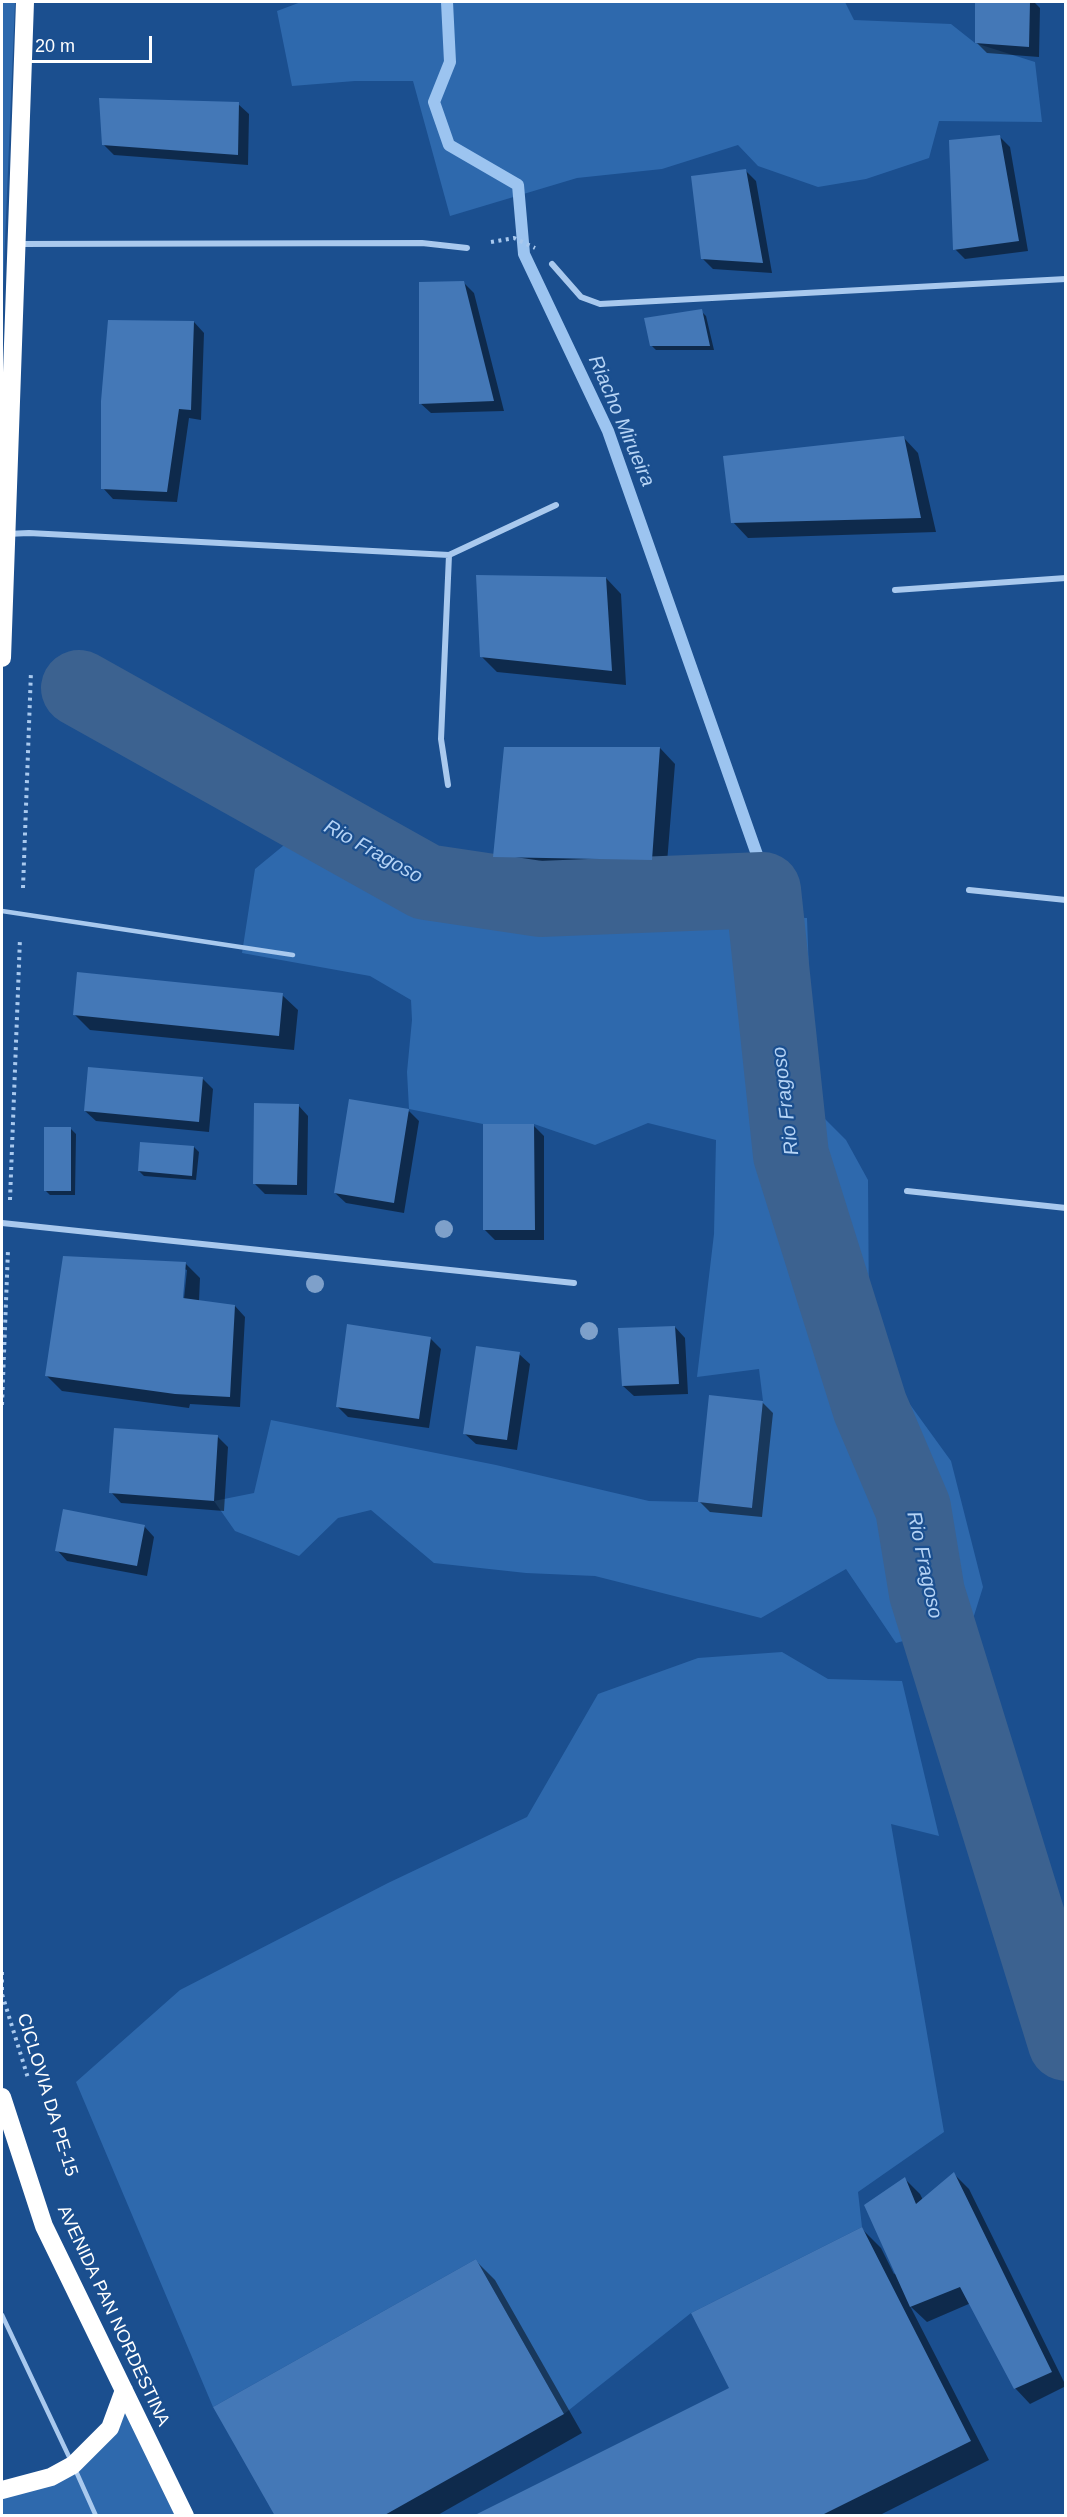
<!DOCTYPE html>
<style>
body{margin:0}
#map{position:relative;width:1067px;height:2517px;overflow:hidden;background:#1b4f8f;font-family:Helvetica,sans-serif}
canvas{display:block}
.frame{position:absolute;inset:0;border:3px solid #fff;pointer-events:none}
.scale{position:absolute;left:24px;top:36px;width:128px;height:27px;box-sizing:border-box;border:3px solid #fff;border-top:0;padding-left:8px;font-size:18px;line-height:21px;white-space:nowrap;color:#fff;-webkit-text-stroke:4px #1b4f8f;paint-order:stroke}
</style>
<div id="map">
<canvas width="1067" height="2517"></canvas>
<div class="frame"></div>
<div class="scale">20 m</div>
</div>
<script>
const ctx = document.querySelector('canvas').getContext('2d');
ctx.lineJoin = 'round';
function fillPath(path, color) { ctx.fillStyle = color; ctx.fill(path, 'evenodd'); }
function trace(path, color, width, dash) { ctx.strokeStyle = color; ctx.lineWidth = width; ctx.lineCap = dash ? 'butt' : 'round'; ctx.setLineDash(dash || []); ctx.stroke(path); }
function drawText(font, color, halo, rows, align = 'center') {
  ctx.font = font + ' Helvetica,sans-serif'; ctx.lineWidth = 4.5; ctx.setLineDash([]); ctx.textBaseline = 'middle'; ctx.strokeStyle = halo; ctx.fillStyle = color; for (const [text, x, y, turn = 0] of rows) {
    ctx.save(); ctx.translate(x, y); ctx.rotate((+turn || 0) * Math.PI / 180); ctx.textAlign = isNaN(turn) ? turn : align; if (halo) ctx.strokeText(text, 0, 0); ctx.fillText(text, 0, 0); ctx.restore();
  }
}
fillPath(new Path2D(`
 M2,2h13l-13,311z
 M301,2h544l9,18 97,4 24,19 60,19 7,60 -103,-1 -10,37 -63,21 -48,8 -60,-21 -20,-21 -76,24 -85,9 -127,38 -37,-135h-58l-63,5 -15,-75z
 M300,832l129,75 378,11 7,190 32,32 22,40 1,138 24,63 58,80 32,126 -11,35 -76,21 -50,-74 -85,49 -166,-42 -69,-3 -92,-10 -63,-53 -33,8 -39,38 -64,-25 -21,-30 40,-8 17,-73 225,45 153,36 49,1 54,6 11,-107 -4,-32 -62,8 17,-143 2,-94 -68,-17 -53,22 -61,-21h-51l-74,-15 -2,-37 5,-52 -1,-20 -41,-24 -128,-23 13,-84z
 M782,1652l46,27 74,2 37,155 -48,-12 53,308 -86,60 4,35 -171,86 -127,101 -88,-155 -263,148 -137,-325 104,-92 208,-107 139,-66 71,-123 100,-36z
 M124,2390l61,126h-183v-26l49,-13 59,-49z`), '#2e69ad');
fillPath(new Path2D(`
 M976,2h58l6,6 -1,49 -52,-4 -10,-10z
 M238,104l11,10 -1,51 -134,-10 -10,-10z
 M999,136l11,11 18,104 -63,8 -10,-10z
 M746,171l10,10 16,92 -59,-4 -10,-10z
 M463,282l11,11 30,118 -73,2 -11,-10z
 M701,311l5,5 8,34h-58l-5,-5z
 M194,322l10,11 -3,87 -12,-2 -12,84 -64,-3 -10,-11z
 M903,437l15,16 18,79 -188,6 -15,-16z
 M606,578l15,16 5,91 -129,-13 -15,-15z
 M660,748l15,16 -9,111 -156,-3 -15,-16z
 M282,995l16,15 -4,40 -204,-20 -16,-16z
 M202,1078l11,11 -4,43 -113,-11 -11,-10z
 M298,1105l10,11 -1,79 -42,-1 -10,-10z
 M409,1111l10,10 -15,92 -58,-10 -11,-10z
 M534,1126l10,10v104h-49l-11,-11z
 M71,1129l5,5 -1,61h-25l-5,-5z
 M194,1147l5,5 -3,28 -52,-4 -5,-5z
 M185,1263l15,15 -1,23 36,5 10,11 -5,90 -50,-3 -1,4 -127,-17 -15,-15zM184,1269l3,1 -3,29h-3z
 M675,1327l10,11 3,56 -54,2 -11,-10z
 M430,1338l11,11 -12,79 -81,-11 -11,-11z
 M519,1354l11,10 -13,86 -41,-6 -11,-10z
 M762,1402l11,11 -11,104 -52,-5 -11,-11z
 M218,1437l10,10 -4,64 -103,-8 -10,-11z
 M144,1526l10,11 -7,39 -80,-15 -10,-11z
 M954,2174l15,15 97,197 -36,18 -15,-16 -44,-85 -44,19 -17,-16 79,154 -111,56h-401l254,-127 131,-160 19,19 13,26 2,-1 9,-94 15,15 3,6z
 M476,2261l19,19 87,153 -146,83h-159z`), '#0007');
trace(new Path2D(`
 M447,2l3,60 -16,40 15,43 69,40 6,69 84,177 153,435 2,24`), '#9cc4f0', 12);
trace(new Path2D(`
 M79,688l347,194 114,17 223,-9 28,265 79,252 43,101 14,85 139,450`), '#3c6290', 76);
fillPath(new Path2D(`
 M975,2h55l-1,45 -54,-4z
 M99,98l140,4 -1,53 -136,-10z
 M1000,135l19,106 -66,9 -4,-110z
 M746,169l17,94 -62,-4 -10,-83z
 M464,281l30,120 -75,3v-122z
 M702,309l8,37h-60l-6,-28z
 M108,320l86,1 -3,89 -12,-1 -12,83 -66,-3v-88z
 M904,436l17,82 -190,5 -8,-67z
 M476,575l130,2 6,94 -132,-14z
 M504,747h156l-8,113 -159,-3z
 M77,972l206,21 -4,43 -206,-21z
 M88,1067l115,10 -4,45 -115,-11z
 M349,1099l60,10 -15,94 -60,-10z
 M254,1103l45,1 -2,81 -44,-1z
 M483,1124h51l1,106h-52z
 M44,1127h27v64h-27z
 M140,1142l54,4 -2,30 -54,-5z
 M63,1256l123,6 -3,36 52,7 -5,92 -55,-3 -130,-18z
 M347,1324l84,13 -12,82 -83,-12z
 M675,1326l4,58 -57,2 -4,-58z
 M476,1346l44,6 -13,88 -44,-6z
 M709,1395l54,6 -11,107 -54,-6z
 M114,1428l104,7 -4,66 -105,-8z
 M63,1509l82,16 -8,41 -82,-15z
 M954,2172l98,200 -38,17 -54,-102 -50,20 -46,-102 41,-28 11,27z
 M862,2227l109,214 -151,75h-347l256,-128 -38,-75z
 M476,2259l88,155 -181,102h-108l-62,-109z`), '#4478b7');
trace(new Path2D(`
 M491,242l23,-4 21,10
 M23,888l8,-217
 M10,1200l10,-262
 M2,1405l6,-155
 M2,1972v22l26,84`), '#a9c9ee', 4, [3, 4.5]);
trace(new Path2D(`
 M2,911l291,44
 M2,2315l69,146
 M75,2469l21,47`), '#a9c9ee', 4.5);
trace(new Path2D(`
 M19,244l403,-1 45,5
 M552,264l29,33 19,7 466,-25
 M7,534l22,-1 420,22 107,-50
 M895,590l171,-12
 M448,785l-7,-46 8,-184
 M969,890l97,10
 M907,1191l159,17
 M2,1223l572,60`), '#a9c9ee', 6);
trace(new Path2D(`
 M2,658l23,-656
 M2,2097l42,129 141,290
 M2,2490l49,-13 22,-12 37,-37 14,-38`), '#fff', 18);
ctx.fillStyle = '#7ea0ca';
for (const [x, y] of [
 [444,1229],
 [315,1284],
 [589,1331]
]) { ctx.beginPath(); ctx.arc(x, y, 9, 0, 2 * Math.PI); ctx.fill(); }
drawText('18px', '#fff', '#1b4f8f', [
 ["CICLOVIA DA PE-15",47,2095,73],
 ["AVENIDA PAN NORDESTINA",113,2316,65]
]);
drawText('italic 20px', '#b5d3f5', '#1b4f8f', [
 ["Riacho Mirueira",621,421,67],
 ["Rio Fragoso",373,852,29],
 ["Rio Fragoso",786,1101,-97],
 ["Rio Fragoso",924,1565,78]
]);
</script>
